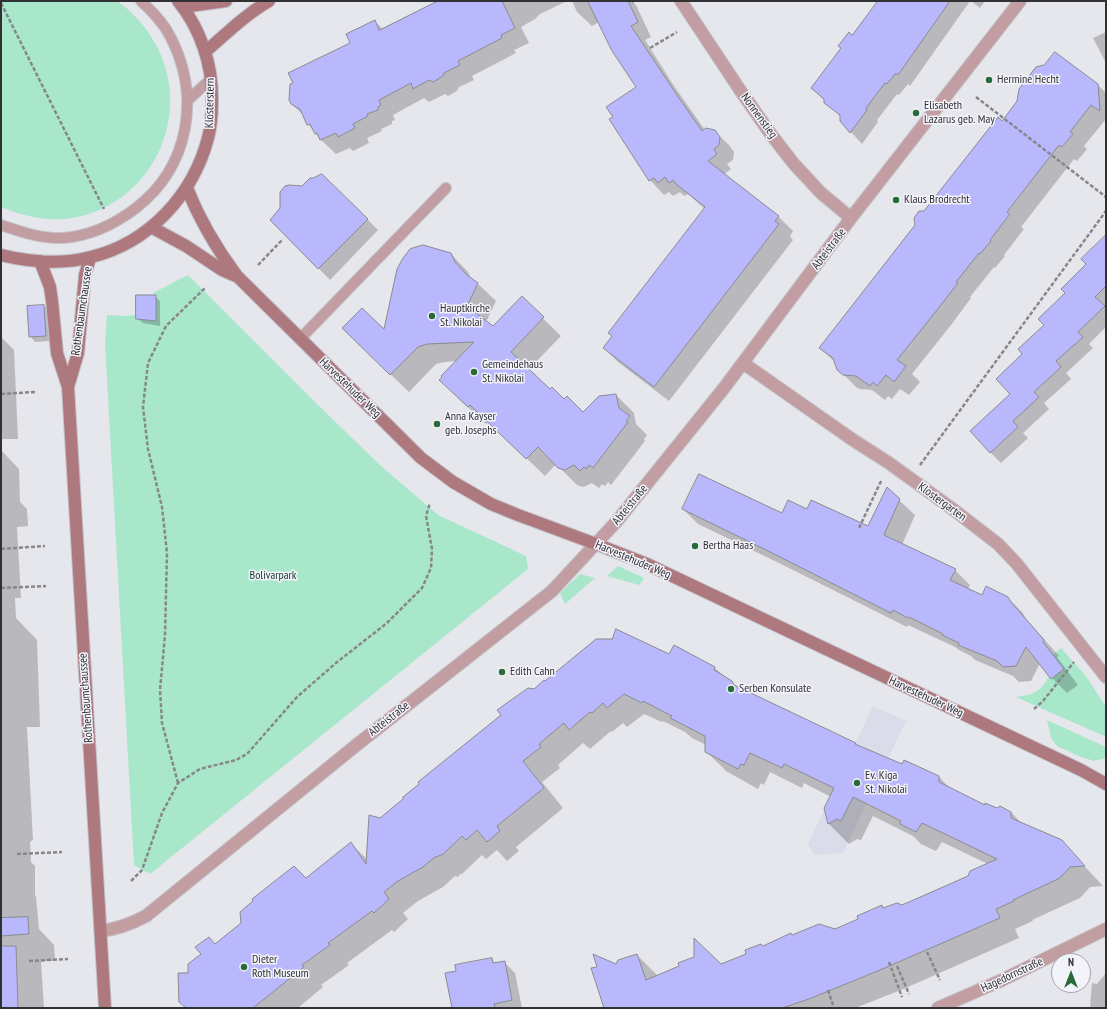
<!DOCTYPE html>
<meta charset="utf-8">
<style>
body{margin:0}
#map{position:relative;width:1107px;height:1009px;overflow:hidden;background:#e6e6ed;font-family:"PT Sans Narrow",sans-serif}
canvas{display:block}
.frame{position:absolute;inset:0;border:2px solid #313133;pointer-events:none}
.north{position:absolute;left:1051px;top:953px;width:40px;height:40px;box-sizing:border-box;background:#f3f3fb;border:1px solid #a5a5ab;border-radius:50%;rotate:0deg;font-size:11px;font-weight:700;line-height:16px;text-align:center;color:#313133}
.north::after{content:'';display:block;margin:auto;width:14px;height:18px;background:#276b36;clip-path:polygon(50% 0,100% 100%,50% 72%,0 100%)}
</style>
<div id="map">
<canvas width="1107" height="1009"></canvas>
<div class="frame"></div>
<div class="north">N</div>
</div>
<script>
const ctx = document.querySelector('canvas').getContext('2d');
ctx.lineJoin = 'round';
function fillPath(path, color) { ctx.fillStyle = color; ctx.fill(path, 'evenodd'); }
function trace(path, color, width, dash) { ctx.strokeStyle = color; ctx.lineWidth = width; ctx.lineCap = dash ? 'butt' : 'round'; ctx.setLineDash(dash || []); ctx.stroke(path); }
function drawText(font, color, halo, rows, align = 'center') {
  ctx.font = font + ' "PT Sans Narrow",sans-serif'; ctx.lineWidth = 3; ctx.setLineDash([]); ctx.textBaseline = 'middle'; ctx.strokeStyle = halo; ctx.fillStyle = color; for (const [text, x, y, turn = 0] of rows) {
    ctx.save(); ctx.translate(x, y); ctx.rotate((+turn || 0) * Math.PI / 180); ctx.textAlign = isNaN(turn) ? turn : align; if (halo) ctx.strokeText(text, 0, 0); ctx.fillText(text, 0, 0); ctx.restore();
  }
}
fillPath(new Path2D(`
 M873,706l33,15 -63,132 -29,2 -6,-11z`), '#dbdbe9');
fillPath(new Path2D(`
 M1,1c29,0 59,0 88,0 7,0 22,-1 27,0 11,5 28,24 34,34 48,71 6,169 -78,183 -25,4 -49,-2 -71,-11z
 M188,275l133,133 60,58 57,49 88,41 2,13 -378,305 -16,-9 -29,-521 2,-29 18,1 30,-3 -2,-20z
 M618,566l26,12 -5,7 -32,-9z
 M580,574l15,4 -30,26 -5,-11z
 M1061,648l25,28 20,31v28l-2,1 -88,-39c4,-1 8,-1 12,-2 18,-5 25,-23 25,-40z
 M1047,720l59,27v11l-12,3 -13,-4 -24,-11 -6,-8z`), '#a8e7ca');
fillPath(new Path2D(`
 M434,1h133l-27,13 -5,5 -14,8 8,16 -15,7 2,3 -44,23 2,4 -15,7 -2,4 -9,5 -3,-2 -16,8 -5,-4 -31,17 2,5 -3,1v3l-11,5 1,2 -15,7 2,5 -16,8 -3,-3 -14,6 -15,-14 -13,-16 -4,-8 -12,-12 82,-83 9,8 51,-25z
 M572,1h60l4,4 15,32 -6,3 29,46 31,44 9,1 15,14 5,7 -1,8 -6,4 4,5 -8,6 56,42 14,14 -3,5 3,4 -124,161 -51,-39 -14,-14 101,-139 -17,-15 -4,2 -4,-4 -7,4 -4,-4 -5,3 -14,-15 -35,-63 22,-30 -38,-65 -7,4 -15,-14z
 M879,1h91l-60,85 -2,-2 -9,11 -2,-1 -20,26 1,2 -16,22 -11,-12 -10,-15 -29,-29z
 M971,1h14l-5,7z
 M1106,32v31l-13,-25z
 M1098,85l8,8v26l-22,27 3,3 -10,12 -3,-2 -53,68 3,2 -20,26 1,1 -10,12 -1,-1 -24,30 1,1 -20,27 -39,49 8,8 -11,13 -9,-6 -8,10 -4,-3 -3,4 -13,-10 -13,-1 -3,-2 -18,-18 -2,-6 -16,-15 105,-136 78,-90z
 M303,187l64,32 11,11 -48,50 -59,-60z
 M1106,236v91l-17,17 4,4 -27,25 5,6 -27,24 5,6 -26,24 5,5 -27,25 -11,-11 22,-58 11,-40 23,-29z
 M450,253l18,19 4,8 6,4 18,17 -10,21 7,5 29,-29 39,38 -33,34 22,21 33,22 33,-18 18,18 2,11 11,11 -3,4 1,2 -34,44 -3,-3 -3,4 -3,-2 -3,4 -7,-5 -9,4 -6,-2 -21,-21 -11,12 -56,-54 -3,2 -28,-26 -1,-37 -12,1 -9,2 -27,28 -48,-46 23,-15z
 M155,296l5,5v25l-17,-3 -6,-5z
 M44,306l5,5 1,30 -15,1 -5,-6z
 M1,337l13,13 4,89h-17z
 M1,450l18,19 1,33 7,7 1,17 -11,1 4,71h-6l1,20 21,22 3,87h-13l6,113 -3,2 1,20 4,4v29l1,2 3,32 15,16 1,16h-14l3,47h-43z
 M887,489l28,26 -13,30 53,25 15,15 -2,4 15,7 25,2 15,15 3,6 33,37 -2,1 21,28 -11,8 -15,-15 -12,-15 -9,18 -12,1 -6,-6 -38,-16 -4,-4 -12,-6 -4,-3 -47,-22 -1,2 -126,-63 -83,-40 -15,-15 99,5 25,-4 62,18z
 M674,647l41,21 23,20 117,56 3,2 44,20 37,11 12,12 34,17 26,6 12,13 38,16 42,45 -13,1 -10,11 -48,22 1,1 -18,8 4,9 -118,52 -46,18h-250l12,-43 20,-10 21,21 63,-11 42,-18 29,-11 43,-6 25,-10 22,-14 2,3 19,-3 66,-30 19,-12 -46,-22 -6,9 -15,-7 -8,-8 -40,-20 -12,24 -4,-1 -8,5 -20,-20 -4,-15 6,-12 -27,-14 -2,5 -32,-16 -6,13 -3,-2 -3,6 -32,-18 -20,-20v-6l-14,-7 -7,-6 -22,-11 -1,1 -18,-8 -17,13 -4,-4 -11,9 -1,-1 -21,18 -7,-6 -25,22 2,3 -18,14 21,26 -47,39 3,4 -12,10 -10,-11 -11,9 -4,-4 -20,19h-2l-2,3 -3,-1 -12,11 -25,14 -15,12 5,6 -14,13 -2,-2 -45,33 2,2 -28,20 2,2 -25,21h-111l2,-34 26,-30 91,-64 45,-36 16,15 13,-40 154,-129 136,-35z
 M491,959l5,5 8,-2 11,11 7,35h-69l4,-37z
 M1106,973v35h-16l2,-25 5,1z`), '#0003');
const building = new Path2D(`
 M438,1h64l13,27 -14,7 1,3 -44,23 2,4 -16,8 -1,3 -10,6 -4,-2 -16,9 -2,-6 -32,17 2,5 -3,2v3l-11,4 1,2 -15,8 2,4 -17,9 -2,-4 -16,7 -3,-7 -2,1 -5,-10 -3,1 -7,-16 -9,-5 -2,-4 1,-16 3,-1 -5,-10 62,-30 -4,-9 29,-14 4,10z
 M588,1h40l10,21 -7,4 48,72 23,33 4,-3 9,2 5,7 -1,8 -5,4 3,5 -9,7 71,55 -4,5 4,3 -125,163 -51,-39 9,-12 -4,-3 97,-126 -29,-23 -3,-4 -4,3 -4,-6 -7,6 -4,-5 -5,3 -40,-62 4,-2 -7,-10 30,-20 -24,-36z
 M878,1h72l-52,74 -2,-2 -9,11 -2,-1 -19,25 1,2 -17,23 -10,-12v-6l-16,-12v-4l-13,-11 30,-40 -3,-2 11,-14 3,3z
 M1055,52l43,32 2,27 -9,-6 -21,27 3,2 -11,13 -3,-2 -52,67 3,2 -20,26 1,1 -11,13 -1,-1 -23,29 2,1 -21,27 -40,50 9,6 -12,16 -8,-7 -9,11 -4,-4 -3,4 -14,-10 -13,-1 -6,-5 -4,-12 -14,-10 96,-123 -1,-7 5,-7h5l74,-94 4,4 15,-20 2,-12 17,-22 8,-2z
 M322,174l46,45 -50,50 -48,-49 10,-12v-16l5,-6 4,-1 13,1 8,-8h3z
 M1106,235v51l-11,11 10,9 -27,26 5,5 -27,24 5,6 -27,25 5,5 -26,24 5,6 -28,26 -20,-22 40,-37 -14,-15 26,-25 -4,-5 26,-24 -6,-6 27,-26 -4,-4 25,-25 -5,-5z
 M423,245l28,8 4,9 12,13 11,8 -11,23 26,20 29,-30 22,21 -33,35 39,37 2,-2 12,12 3,-3 16,16 16,-16 17,-2 3,14 11,8 -4,5 2,1 -35,46 -4,-3 -2,4 -3,-2 -4,4 -6,-6 -9,5 -7,-2 -20,-21 -12,12 -56,-54 -2,2 -29,-27 3,-3 -1,-1 33,-34 -47,2 -9,3 -28,28 -48,-47 20,-20 22,21 13,-60 6,-11 7,-9z
 M136,295h20v26l-20,-2z
 M44,305l2,31 -17,1 -2,-31z
 M699,474l83,39 6,-13 19,9 4,-9 57,26 19,-39 13,12 -16,36 72,34 -6,11 32,15 4,-9 22,11 3,5 33,38 -1,2 21,27 -13,10 -25,-32 -10,19 -13,1 -6,-6 -39,-16 1,-2 -17,-8 1,-1 -34,-17 -1,1 -15,-8 -2,3 -127,-64 -82,-40z
 M616,629l53,25 5,-9 41,22 -1,3 18,11 2,4 122,58 -1,1 47,20 2,-4 35,16v6l46,23v-2l12,5 3,-2 11,6v6l51,22 23,26 -15,1 -10,11 -47,22 1,1 -18,8 4,9 -120,52 -71,29 -27,9h-178l-13,-40 6,-1 -4,-13 23,10 2,-4 19,-6 9,26 33,-14 -1,-3 16,-6v-19l27,26 25,-10 -1,-4 16,-6 2,2 28,-13 1,2 27,-11 16,5 23,-10 -1,-3 25,-11 1,3 14,-5 5,2 66,-29 2,-5 27,-12 -75,-36 -6,9 -16,-8 1,-3 -48,-24 -12,24 -4,-2 -9,5 -4,-16 10,-20 -50,-24 -2,4 -32,-15 -6,12 -3,-1 -3,5 -33,-17v-16l-35,-18 2,-2 -29,-15 -1,2 -18,-9 -17,14 -4,-5 -11,10 -2,-1 -21,18 -5,-7 -25,21 2,3 -18,14 21,27 -47,38 3,5 -13,11 -10,-12 -11,10 -4,-4 -20,19h-2l-3,2h-2l-12,10 -25,14 -14,11 5,7 -15,14 -2,-2 -44,32 2,2 -28,20 2,2 -51,41h-67l-7,-6 -1,-29h10v-9l13,-10 -6,-7 14,-10 6,7 26,-21 -1,-11 13,-11 -1,-2 42,-33 12,12 45,-36 15,22 3,-49 11,3 23,-19v-2l16,-13 -1,-2 83,-67 -4,-5 31,-22 6,1 10,-9 1,1 51,-42h16z
 M28,917l1,17 -28,2v-18z
 M1,946h15l2,62h-17z
 M492,958l1,5 12,-2 7,39 -18,4 1,4h-43l-7,-35 11,-2 -1,-6z`);
fillPath(building, '#b9b8fd');
trace(building, '#8a8a90', 1);
const lane = new Path2D(`
 M188,100l23,-21
 M1,225c20,7 41,14 62,13 27,-2 52,-14 73,-30 54,-42 65,-112 34,-172 -7,-14 -18,-25 -29,-35
 M300,339l146,-151`);
const street = new Path2D(`
 M681,1l59,89 30,43 24,31 27,29 30,25
 M743,363l110,77 36,23 65,47 44,34 19,20 89,113
 M101,931c16,-2 30,-7 45,-15l208,-169 198,-156 65,-70 107,-133 127,-170 169,-217
 M938,1008l62,-27 106,-52`);
const secondary = new Path2D(`
 M183,7l43,-6
 M205,52c21,-18 41,-38 64,-51
 M187,188c13,33 29,60 50,88l184,182 32,24 38,22 27,11 78,29 51,20 434,206 25,14
 M151,227l35,19 36,24 14,6
 M1,255c29,7 60,10 90,2 58,-14 102,-62 117,-119 3,-11 4,-24 4,-36 1,-36 -11,-73 -34,-101
 M40,261l10,26 2,14 5,52 11,34 37,621
 M68,387l10,-34 7,-78 5,-17`);
trace(lane, '#c2c2c8', 12);
trace(street, '#c2c2c8', 14);
trace(secondary, '#c2c2c8', 14);
trace(new Path2D(`
 M632,2l2,-1
 M1,3l103,206
 M650,48l27,-16
 M976,97l130,100
 M258,265l25,-26
 M1,394l34,-2
 M920,465l186,-254
 M859,528l23,-49
 M1,549l44,-3
 M1,588l45,-2
 M1034,709l9,-8 31,-39
 M178,783l-16,-60 -2,-33 5,-55 2,-82 -5,-46 -14,-58 -5,-42 5,-44 18,-37 39,-38
 M17,854l45,-2
 M131,881l11,-11 20,-57 16,-30 22,-14 36,-9 11,-6 50,-57 39,-34 51,-40 35,-35 9,-20 1,-19 -6,-33 4,-13
 M927,952l13,28
 M29,961l39,-2
 M889,962l13,35
 M897,966l12,28
 M828,990l6,18`), '#87878b', 2.5, [4, 2]);
trace(lane, '#c29da1', 10);
trace(street, '#c29da1', 12);
trace(secondary, '#ad797f', 12);
for (const [x, y, r, color] of [
 [989,80,4,"#276b36"],
 [916,113,4,"#276b36"],
 [896,200,4,"#276b36"],
 [432,316,4,"#276b36"],
 [474,372,4,"#276b36"],
 [437,424,4,"#276b36"],
 [695,546,4,"#276b36"],
 [502,672,4,"#276b36"],
 [731,689,4,"#276b36"],
 [857,783,4,"#276b36"],
 [244,967,4,"#276b36"]
]) { const dot = new Path2D(); dot.arc(x, y, r, 0, 2 * Math.PI); ctx.fillStyle = color; ctx.fill(dot); trace(dot, '#f3f3fb', 1.5); }
drawText('12px', '#313133', '#f3f3fb', [
 ["Hermine Hecht",997,80],
 ["Elisabeth",924,106],
 ["Lazarus geb. May",924,120],
 ["Klaus Brodrecht",904,200],
 ["Hauptkirche",440,309],
 ["St. Nikolai",440,323],
 ["Gemeindehaus",482,365],
 ["St. Nikolai",482,379],
 ["Anna Kayser",445,417],
 ["geb. Josephs",445,431],
 ["Bertha Haas",703,546],
 ["Edith Cahn",510,672],
 ["Serben Konsulate",739,689],
 ["Ev. Kiga",865,776],
 ["St. Nikolai",865,790],
 ["Dieter",252,960],
 ["Roth Museum",252,974]
], 'left');
drawText('12px', '#313133', '#f3f3fb', [
 ["Klosterstern",210,103,-89],
 ["Nonnenstieg",759,116,54],
 ["Abteistraße",829,249,-53],
 ["Rothenbaumchaussee",82,311,-82],
 ["Harvestehuder Weg",350,388,44],
 ["Klostergarten",942,502,36],
 ["Abteistraße",630,505,-51],
 ["Harvestehuder Weg",633,560,23],
 ["Harvestehuder Weg",926,697,25],
 ["Rothenbaumchaussee",86,698,-94],
 ["Abteistraße",389,719,-38],
 ["Hagedornstraße",1012,975,-25]
]);
drawText('12px', '#163b2c', '#f3f3fb', [
 ["Bolivarpark",273,576]
]);
</script>
